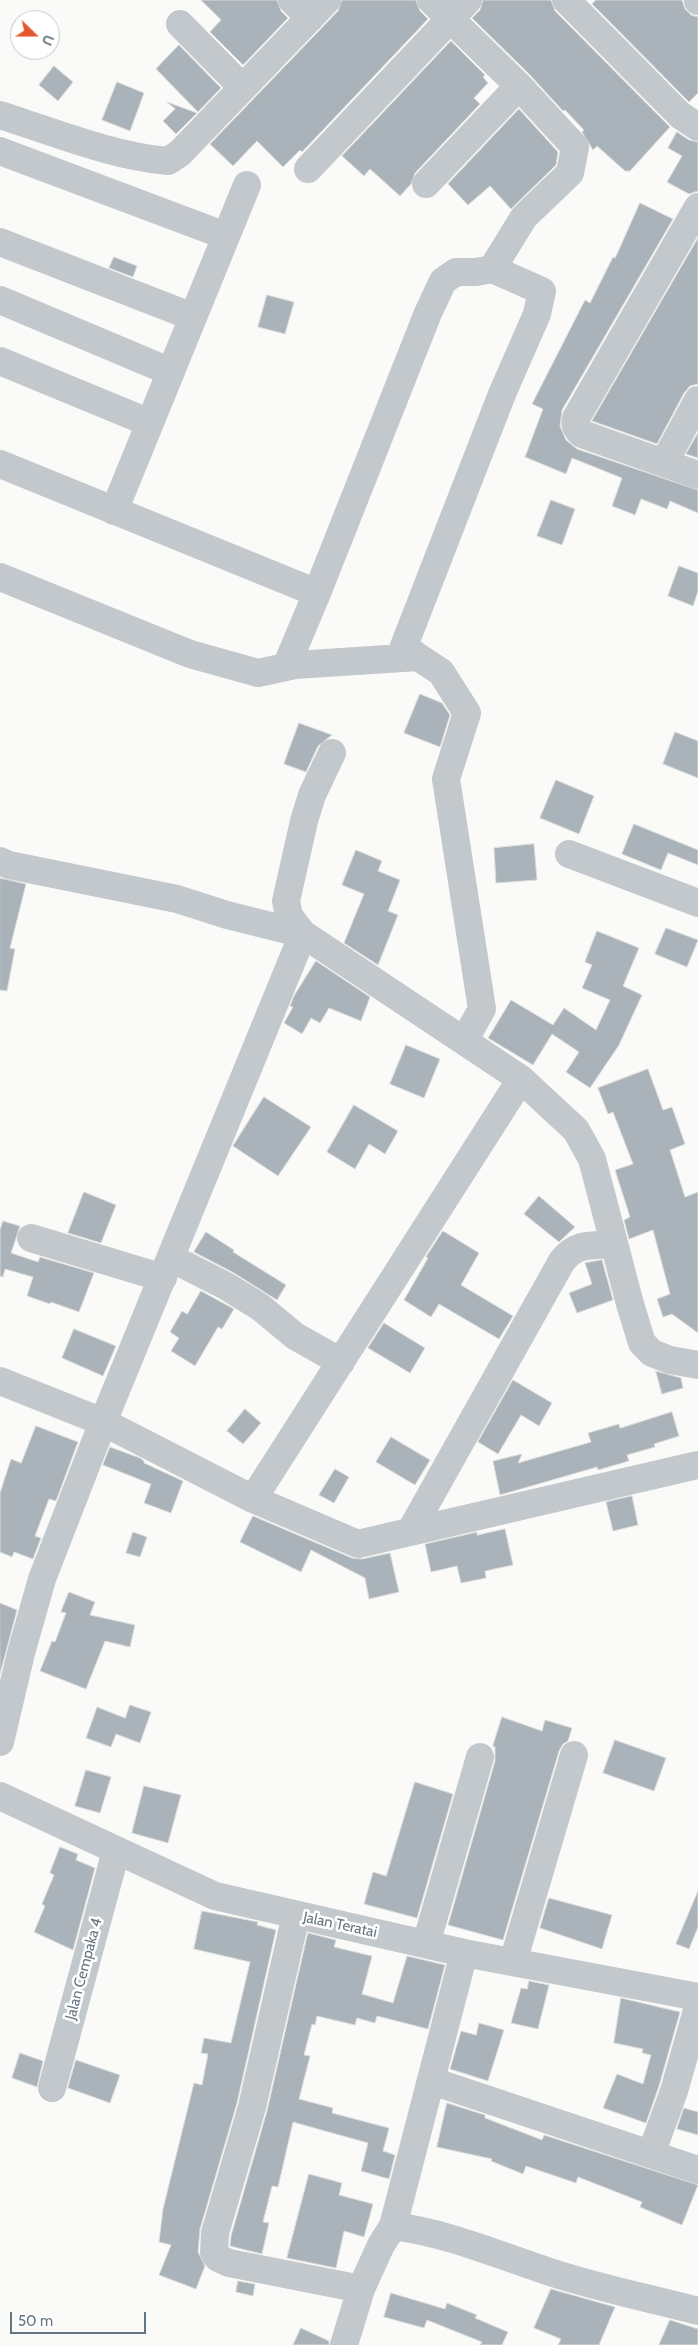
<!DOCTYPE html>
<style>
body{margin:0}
#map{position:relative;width:698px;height:2345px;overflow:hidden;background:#fafaf8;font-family:Cabin,sans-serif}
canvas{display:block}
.north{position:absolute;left:10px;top:10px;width:50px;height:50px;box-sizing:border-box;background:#fff;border:1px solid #c1c8cd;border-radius:50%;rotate:112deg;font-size:14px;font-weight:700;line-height:20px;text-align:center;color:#657683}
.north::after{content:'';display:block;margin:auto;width:18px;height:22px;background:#e4572e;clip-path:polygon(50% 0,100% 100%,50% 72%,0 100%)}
.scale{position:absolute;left:10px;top:2312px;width:136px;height:22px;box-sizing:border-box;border:2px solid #657683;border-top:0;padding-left:6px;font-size:15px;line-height:18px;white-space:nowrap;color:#657683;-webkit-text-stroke:4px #fff;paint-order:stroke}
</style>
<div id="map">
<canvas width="698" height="2345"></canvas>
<div class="north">U</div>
<div class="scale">50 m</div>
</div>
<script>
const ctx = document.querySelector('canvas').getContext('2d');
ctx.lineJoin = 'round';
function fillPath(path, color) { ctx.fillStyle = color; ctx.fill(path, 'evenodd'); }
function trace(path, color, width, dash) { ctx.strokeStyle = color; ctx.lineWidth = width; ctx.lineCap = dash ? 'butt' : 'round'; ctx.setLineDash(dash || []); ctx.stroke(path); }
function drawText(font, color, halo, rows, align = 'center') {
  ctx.font = font + ' Cabin,sans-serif'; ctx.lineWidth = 5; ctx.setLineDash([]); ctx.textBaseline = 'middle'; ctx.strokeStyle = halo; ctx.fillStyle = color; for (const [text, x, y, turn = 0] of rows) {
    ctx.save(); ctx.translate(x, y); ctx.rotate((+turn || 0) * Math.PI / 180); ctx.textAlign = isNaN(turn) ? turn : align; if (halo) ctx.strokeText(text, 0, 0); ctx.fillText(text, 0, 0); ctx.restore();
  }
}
const building = new Path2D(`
 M201,0h76l4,11 7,7 -45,47 -33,-33 11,-12z
 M342,0h74l4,11 8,8 -126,133 -2,-2 -17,17 -26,-26 -24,25 -23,-22 128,-133z
 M483,0h68l4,11 115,116 -40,44h-5l-28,-25 -4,4 -11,-18 2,-2 -19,-20 -2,1 -33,-36 -58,-57 8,-8z
 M596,0h86l3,9 6,6 7,2v76l-9,9 -97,-98z
 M451,41l34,34 -2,2 5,6 -14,15 6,6 -65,69 -4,11 -11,12 -30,-27 -6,7 -22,-20z
 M179,45l42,43 -23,24 -42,-43z
 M54,66l19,16 -15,19 -19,-16z
 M117,82l27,11 -14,38 -28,-11z
 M167,102l30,11 -21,21 -13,-13 12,-12z
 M519,109l39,43 -2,13 -45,44 -21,-23 -22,19 -20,-21z
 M677,132l12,8 9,2v49l-9,3 -22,-12 15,-26 -14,-8z
 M640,203l33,16 -111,191 -2,16 6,14 11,9 121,41v23l-28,-12 -3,8 -26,-10 -6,16 -23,-9 10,-28 -50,-20 -6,16 -41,-17 18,-48 -11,-5 53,-104 5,3 23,-46 2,1z
 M698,238v146l-8,2 -6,7 -27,51 -65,-23z
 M114,257l23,9 -4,11 -24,-9z
 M267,295l27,7 -9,32 -27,-7z
 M698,433v25l-12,-4z
 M551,500l24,9 -13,36 -25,-9z
 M679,566l19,7v18l-5,15 -25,-10z
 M420,694l22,9 8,12 -10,32 -36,-14z
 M299,723l33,12 -14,11 -12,26 -22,-8z
 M675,732l23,9v37l-35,-14z
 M556,780l38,16 -15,38 -39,-16z
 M634,824l64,26v15l-30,-12 -7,17 -39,-16z
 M534,844l3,36 -41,3 -2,-35z
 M356,850l26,11 -4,10 22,9 -12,31 10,4 -20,50 -34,-22 20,-49 -22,-9z
 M0,878l26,6 -16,64 5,1 -8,42 -7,-1z
 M666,928l32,12 -11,27 -32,-13z
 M597,931l42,17 -16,38 19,9 -23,50 -29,43 -24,-16 13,-20 -27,-18 -19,31 -45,-27 23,-38 42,25 11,-17 32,22 14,-30 -28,-12 10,-23 -7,-3z
 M316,961l54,36 -9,24 -32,-13 -9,15 -9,-5 -9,16 -18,-11 9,-16 -3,-1 4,-10z
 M406,1045l34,14 -16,39 -34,-14z
 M648,1069l15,41 9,-3 13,37 -15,6 15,47 13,-5v141l-26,-19 -9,3 -6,-18 13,-5 -17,-64 -24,9 -5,-19 6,-3 -15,-47 18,-6 -20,-52 -5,2 -10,-26z
 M264,1097l47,30 -33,49 -45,-30z
 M354,1105l44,26 -13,23 -16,-10 -14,25 -28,-17z
 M84,1192l32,13 -15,38 -33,-10z
 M539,1196l36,31 -16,15 -35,-28z
 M3,1221l17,5 -9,27 27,9 2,-5 54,16 -15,39 -28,-10 -1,2 -23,-8 6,-19 -28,-8 -2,8 -3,-1v-46z
 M443,1231l36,22 -18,32 52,31 -14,23 -60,-35 -8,13 -27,-17 24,-42 -2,-1z
 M206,1232l28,18 -1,2 53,33 -9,15 -43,-27 -40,-21z
 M602,1260l11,40 -36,13 -8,-20 23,-9 -7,-21z
 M201,1291l33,18 -12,20 -4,-2 -23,39 -24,-15 8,-13 -9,-6 12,-21 5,3z
 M384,1323l41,25 -15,25 -42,-25z
 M74,1329l42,17 -13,30 -41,-18z
 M656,1371l25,7 2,10 -21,6z
 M513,1380l39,23 -13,23 -18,-11 -23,39 -20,-12z
 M245,1409l16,14 -18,21 -16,-13z
 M672,1412l7,24 -25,8 1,3 -28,8 2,6 -31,9 -1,-3 -97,28 -7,-34 29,-7 -4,9 73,-21 -3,-9 31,-9 1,4z
 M36,1426l42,16 -22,59 -7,-2 -14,37 6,2 -8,21 -19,-7 -2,5 -12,-5v-59l11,-34 10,4z
 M391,1437l39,23 -15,25 -39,-23z
 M110,1447l30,11 4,3v2l39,18 -12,32 -27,-10 7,-19 -48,-19z
 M335,1469l14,8 -15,26 -15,-8z
 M632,1496l6,29 -25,6 -7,-29z
 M253,1516l99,42 10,1 28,-6 9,39 -30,7 -4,-21 -54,-28 -10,22 -61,-30z
 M505,1529l8,36 -28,6 1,7 -25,5 -4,-17 -26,6 -6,-28 52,-12v3z
 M133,1532l14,5 -7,20 -14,-4z
 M69,1592l26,10 -5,13 45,10 -5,22 -25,-6 -19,48 -46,-18 12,-30 3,1 11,-29 -5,-1z
 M0,1603l17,7 -17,64z
 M130,1705l21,7 -11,31 -24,-9 -5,13 -25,-9 11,-31 28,11z
 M502,1717l40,14 3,-11 27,8 -4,13 -5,3 -4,7 -56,189 -55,-15 47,-164v-14l-2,-1z
 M615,1740l51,18 -12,33 -51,-18z
 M86,1770l25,7 -11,36 -25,-7z
 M415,1782l38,12 -36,124 -53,-14 9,-32 13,4z
 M144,1786l37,9 -13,48 -36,-10z
 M60,1847l18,7 -2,6 19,8 -22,82 -39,-18 11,-26 -3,-2 12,-29 -4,-2z
 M698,1891v36l-9,22 -13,-5z
 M549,1898l63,17 -10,34 -62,-21z
 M202,1911l56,11 -1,3 19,5 -39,173 -37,126 -2,23 7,14 -9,23 -37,-14 12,-30 -12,-3 4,-33 31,-126 8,2 6,-31 -7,-1 3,-15 27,5 19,-81 -56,-13z
 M308,1933l28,7 -2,7 38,9 -10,38 31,9 14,-47 38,9 -17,64 -51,-13 -2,7 -18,-5 -2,7 -38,-9 -2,9 -3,-1 -8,31 6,1 -11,43 34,9 -1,5 57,15 -6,23 12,4 -6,24 -28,-8 7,-28 -75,-21 -15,65 -6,-1 -9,36 6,1 -7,31 -32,-8 1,-10 36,-125z
 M529,1981l20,4 -11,44 -27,-6 10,-35 6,1z
 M621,1998l59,14 -21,74 -13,37 -43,-15 14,-34 26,10 8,-29 -9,-2 1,-4 -29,-6z
 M479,2023l25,7 -16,51 -38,-12 11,-38 15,4z
 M20,2053l23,8 -6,26 -25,-9z
 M76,2060l44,15 -10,28 -42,-15z
 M447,2103l38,12v3l57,22 2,-5 154,50 -16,40 -42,-18 2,-5 -64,-25 -2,6 -50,-17 -3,8 -32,-13 1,-2 -55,-12z
 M684,2108l14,4v23l-21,-6z
 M309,2174l33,9 -3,12 34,9 -9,33 -20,-6 -8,37 -49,-10z
 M238,2281l17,3 -2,12 -17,-4z
 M551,2289l64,18 -16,38h-41l3,-6 -27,-11z
 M391,2293l54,16 2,-6 30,12 -2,3 33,14 -6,13h-22l2,-3 -55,-22 -3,8 -40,-11z
 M670,2320l28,9v16h-39z
 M301,2328l28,13v4h-36z`);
fillPath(building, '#aab3b9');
trace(building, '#dcdcda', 1);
trace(new Path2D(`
 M292,0l18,18
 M431,0l88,86 56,61 -5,26 -46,44 -32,52
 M566,0l114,115 18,12
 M698,0v1
 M180,24l62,63
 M0,115c54,17 111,41 168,46l12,-8 147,-153
 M0,151l226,85
 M308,169l160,-169
 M426,184l93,-98
 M698,207l-122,211c-2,7 0,11 6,16l116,41
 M0,242l193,75
 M0,300l171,72
 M0,361l150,62
 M664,463l34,-63
 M0,464l317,129 -31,74
 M114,511l133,-326
 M0,577l190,77 68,19 37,-8 123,-8 23,15 26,41 -21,66 36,230 -18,32
 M317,593l111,-280 15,-32 13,-9h20l16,-3 50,22 -5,23 -35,80 -98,252 14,11
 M569,854l129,49
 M0,861l9,4 168,34 50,16 76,19 218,145 55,51 16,29 38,145 12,39 10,10 18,7 28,5
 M31,1238l132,40
 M171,1258l55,28 34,21 35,29 46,26
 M0,1381l103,41 150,77 105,45 340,-79
 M253,1499l268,-420
 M410,1532l152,-271c15,-19 30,-15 52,-17
 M0,1742l21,-89 21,-74 61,-157 200,-488 -14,-18 -3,-15 18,-80 8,-26 20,-42
 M0,1796l215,100 249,57 234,44
 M296,1915l-44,192 -37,126 -1,20 4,5 11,5 132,26 20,-44 12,-19c55,7 105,29 157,46 48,16 99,26 148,39
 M426,1944l54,-187
 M513,1962l61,-207
 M432,2081l266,89
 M52,2088l64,-237
 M651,2154l23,-63 24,-84
 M393,2226l71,-273
 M344,2345l17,-56`), '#c3c8cc', 28);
drawText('15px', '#657683', '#fff', [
 ["Jalan Teratai",340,1925,12],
 ["Jalan Cempaka 4",84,1969,-75]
]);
</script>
